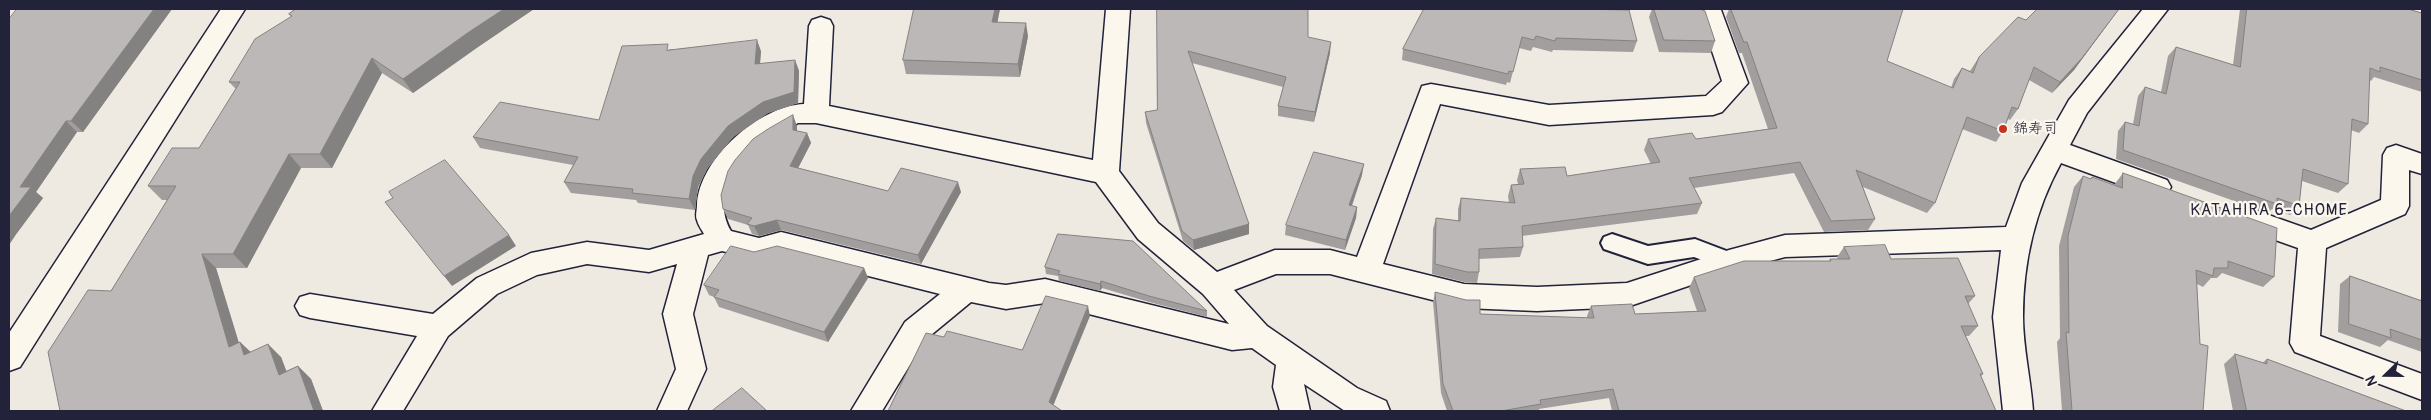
<!DOCTYPE html>
<meta charset="utf-8">
<style>
body{margin:0}
#map{position:relative;width:2431px;height:420px;overflow:hidden;background:#eeeae2;font-family:Pangolin,sans-serif}
canvas{display:block}
.frame{position:absolute;inset:0;border:10px solid #22223b;pointer-events:none}
.north{position:absolute;left:2361px;top:350px;width:50px;height:50px;-webkit-text-stroke:4px #fbf7ec;paint-order:stroke;rotate:248deg;font-size:14px;font-weight:700;line-height:20px;text-align:center;color:#22223b}
.north::after{content:'';display:block;margin:auto;width:18px;height:22px;background:#22223b;clip-path:polygon(50% 0,100% 100%,50% 72%,0 100%)}
</style>
<div id="map">
<canvas width="2431" height="420"></canvas>
<div class="frame"></div>
<div class="north">N</div>
</div>
<script>
const ctx = document.querySelector('canvas').getContext('2d');
ctx.lineJoin = 'round';
function trace(path, color, width, dash) { ctx.strokeStyle = color; ctx.lineWidth = width; ctx.lineCap = dash ? 'butt' : 'round'; ctx.setLineDash(dash || []); ctx.stroke(path); }
function fillPath(path, color) { ctx.fillStyle = color; ctx.fill(path, 'evenodd'); }
function drawText(font, color, halo, rows, align = 'center') {
  ctx.font = font + ' Pangolin,"Klee One",sans-serif'; ctx.lineWidth = 4.5; ctx.setLineDash([]); ctx.textBaseline = 'middle'; ctx.strokeStyle = halo; ctx.fillStyle = color; for (const [text, x, y, turn = 0] of rows) {
    ctx.save(); ctx.translate(x, y); ctx.rotate((+turn || 0) * Math.PI / 180); ctx.textAlign = isNaN(turn) ? turn : align; if (halo) ctx.strokeText(text, 0, 0); ctx.fillText(text, 0, 0); ctx.restore();
  }
}
const service = new Path2D(`
 M1612,234l36,12 47,-7 42,16 3,6 -3,6 -8,3 -35,-13 -46,7 -44,-15 -3,-6 3,-6z`);
const minor = new Path2D(`
 M1106,9h24l-11,162 39,52 59,49 58,-22h55l27,7 65,-171 9,-2 118,21 157,-9 16,-15 -20,-60 -13,-6 -3,-6 35,1 27,73 -26,29 -9,3 -164,10 -109,-21 -57,160 81,20 73,3 90,-4 102,-33 56,-15 221,-8 16,-44 47,-83 74,-91h25l-81,104 -17,32 97,35 4,7 -4,7 -10,4 -96,-35c-26,47 -38,100 -38,154 0,31 8,63 10,94h-30l-10,-94 8,-67 -216,7 -56,15 -102,35 -90,4 -73,-3 -134,-34h-54l-42,16 33,36 90,62 29,13 4,10h-45l-41,-27 6,27h-30l-7,-24 3,-22 -24,-17 -20,2 -187,-47 -39,6 -35,-7 -46,38 -43,71h-31l54,-89 35,-28 -159,-40 -22,6 -37,-9 -14,4 -15,59 13,55 -19,42h-30l19,-42 -13,-55 14,-50 -28,8 -62,-8 -50,11 -40,19 -49,42 -45,75h-31l45,-75 -107,-18 -10,-3 -5,-9 5,-9 10,-3 123,20 44,-36 54,-25 56,-11 62,8 55,-16c-2,-4 -6,-9 -7,-14 -2,-4 0,-10 0,-15 2,-46 62,-99 107,-101l5,-78 3,-6 9,-3 9,3 3,6 -4,80 264,54zM798,123h18l280,59 42,57 65,55 26,30 -184,-45 -39,6 -17,-2 -208,-51 -22,6 -28,-7c-20,-35 7,-70 36,-91 10,-7 21,-11 31,-17z
 M2396,145l26,9v20l-13,-4v36l-4,8 -79,34 -6,88 102,38v26l-127,-48 -5,-9 8,-95 -65,-23 -4,-8 4,-8 10,-3 68,24 70,-30 2,-45 4,-7z`);
const tertiary = new Path2D(`
 M221,9h24l-225,358 -11,4v-38z`);
trace(service, '#22223b', 4);
trace(minor, '#22223b', 3);
trace(tertiary, '#22223b', 3);
fillPath(service, '#fbf7ec');
fillPath(minor, '#fbf7ec');
fillPath(tertiary, '#fbf7ec');
fillPath(new Path2D(`
 M17,9h155l-89,123h-6l-41,60 7,6 -26,35z
 M296,9h238l-56,38 -65,46 -31,-20 -50,95h-31l-54,100h-31l23,75 1,-1 10,10 31,5 5,14 12,-5 13,13 12,32h-263l51,-120 56,-91h-5l-14,-14 51,-38 37,-59 -7,-7 62,-65 -2,-3z
 M914,9h86l-3,13 31,14 -8,41 -114,-3 -3,-14z
 M1157,9l151,28 22,16 -16,69 -36,-6v-10l5,-19 -91,-24 57,161v10l-55,16 -11,-9 -37,-118 -1,-11 12,-2z
 M1424,9l213,32 -4,11 -80,-2 -1,2 -19,-5 -2,4 -12,-3 -9,35 -3,-1 -1,3 -104,-25 1,-11z
 M1652,9h48l15,32 -4,12 -52,-1 -10,-35z
 M1729,9h174l-16,52 64,27 3,-9 8,-11 8,3 9,-14 47,-37 93,-11 -45,61 -22,23 -23,-13 -11,29 -8,11 -2,-1 -5,12 -7,11 -34,-13 -27,74 -8,10 -64,-26 12,32 -7,11 -44,2 -30,-59 -100,15 8,15 -5,11 -175,22 1,11 -3,10 -41,2v13l-2,11 -13,-1 -32,-8 1,-45 3,-11 22,3v-12l3,-11 48,5 -1,-7 3,-11 7,-1 -1,-4 3,-11 47,7 84,-12 -7,-14 4,-11h48l72,-10 -26,-76h-3l-13,-36z
 M2240,9h171v1l11,3v79l-48,-15 -3,4 -2,-1 -1,44 -9,9 -8,-3 -3,54 -10,9 -36,-12 -3,25 -9,9 -18,-6 -4,4 -152,-54 2,-28 7,-9 8,2 5,-28 7,-9 16,5 7,-36 8,-9 57,18z
 M670,49l91,2 -1,13 35,-4 4,11 -1,32 -30,10 -35,24 -26,32 -9,18 -3,23 -57,-7 -2,-3 -65,-7 -7,-11 9,-17 -93,-17 -7,-11 126,-17z
 M797,126v5l10,2 4,10 -13,25 90,23 73,1 -40,72 -140,-34 -22,6 -7,-2 -4,-9 -20,-6 -5,-10z
 M2123,173l151,104 -11,10 -41,-14 -5,5h-6l-8,9 -6,-3 6,127h-141l-5,-69 3,-4 -1,-92 15,-59 9,-11 7,3 2,-2 22,8z
 M1362,175l-10,31 5,1 -1,11 -11,32 -60,-15 1,-10z
 M1058,234l149,77v6l-58,-15 -47,-14 -2,3 -41,-10 -1,-5 -12,-2 -1,-7z
 M1844,247l47,12 84,37 -7,8 10,22 -9,10h-3l17,38 -2,2 15,35h-384l-3,-13 -70,11v2h-92l-6,-18 -8,-91 2,-10 45,22 107,4v-2l4,-10 44,8 62,-3 -8,-23 5,-11 135,-16 1,-2h8l-1,-2z
 M754,252l110,16 4,10 -40,64 -109,-35 -5,-10 -5,-2 -5,-10z
 M2350,276l70,24 2,-2v54l-34,-12 -8,7 -42,-15 2,-48z
 M2235,354l27,9 5,-4 139,52h-173l-9,-47z`), '#a29e9e');
fillPath(new Path2D(`
 M154,9h18l-89,123 -12,-11z
 M504,9h30l-56,38 -65,46 -10,-14 66,-47z
 M995,9h5l-5,26 -3,-13z
 M2119,9l-45,61 -22,23 8,-11z
 M1026,23l2,13 -8,41 -2,-13z
 M757,40l4,11 -2,24 -4,-11z
 M1331,42l-1,11 -16,69 1,-10z
 M372,58l10,15 -50,95 -12,-14z
 M795,60l4,11 -1,32 -30,10 -35,24 -26,32 -9,18 -3,23 -6,-11 4,-23 8,-17 27,-33z
 M793,115l4,11v15l-4,-11z
 M66,121l11,11 -41,60 7,6 -26,35 -8,12v-29l11,-29z
 M807,133l4,10 -17,33 -4,-10z
 M289,154l12,14 -54,100 -14,-14z
 M1364,164l-2,11 -14,41 1,-11z
 M958,182l3,10 -40,72 -3,-9z
 M1357,207l-1,11 -11,32 1,-10z
 M777,220l4,10 -22,6 -5,-10z
 M1249,224v10l-55,16 -1,-10z
 M509,235l7,11 -64,40 -8,-10z
 M202,254l14,14 28,92 -15,-13z
 M864,268l4,10 -40,64 -4,-10z
 M1101,281l1,7 -2,3v-7z
 M1088,306l2,10 -39,95 -2,-9z
 M240,342l14,13h-10z
 M268,344l13,13 12,31 -14,-13z
 M298,366l13,13 12,32h-9z`), '#848181');
const building = new Path2D(`
 M17,9h137l-83,112h-5l-46,66h11l-22,29v-197z
 M296,9h208l-35,23 -66,47 -31,-21 -52,96h-31l-56,100h-31l27,93 11,-5 4,13 24,-11 11,31 19,-9 16,45h-254l-12,-59 40,-62 23,1 65,-105h-28l24,-38h27l41,-66h-11l26,-43 37,-23 -3,-2z
 M914,9h81l-3,13 34,1 -8,41 -115,-4z
 M1157,9h151v28l23,5 -16,70 -37,-6 8,-29 -98,-26 61,173 -56,16 -11,-9 -37,-119 12,-2z
 M1424,9h152l53,1 8,31 -81,-3 -1,3 -19,-5 -2,4 -12,-3 -9,35 -4,-1 -1,3 -105,-25z
 M1654,9h46l5,2 10,30 -51,-1z
 M1731,9h172l-16,52 66,27 9,-20 11,5 6,-16 39,-40 8,3 11,-11h82l-37,49 -22,24 -26,-15 -16,42 -6,-2 -9,24 -36,-14 -32,86 -79,-33 19,49 -44,2 -31,-59 -111,16 13,25 -180,23 1,21 -44,2v23h-12l-32,-8 1,-46 24,3 1,-23 54,5 -4,-18 13,-1 -4,-15 45,-2 2,9 93,-14 -12,-23 44,-6 4,6 81,-11 -30,-86h-3z
 M2247,9h164v1l11,3v67l-42,-13v5l-10,-4 -2,56 -16,-5 -4,65 -45,-15 -4,37 -22,-8v6l-154,-54 2,-28 14,4 6,-39 21,7 10,-47 64,20z
 M757,40l-2,24 40,-4 -1,32 -31,10 -35,24 -27,33 -8,17 -4,23 -57,-6 1,-4 -69,-7 14,-25 -105,-20 27,-35 99,18 23,-74 46,-2 -1,6z
 M793,115v15l14,3 -17,33 98,25 13,-23 57,14 -40,73 -141,-35 -23,6 -7,-2 5,-6 -29,-9 -2,-14 7,-24 7,-11 18,-21 15,-10z
 M1314,152l50,12 -15,41 8,2 -11,33 -60,-15z
 M445,160l64,75 -65,41 -59,-74 8,-4 -4,-6z
 M2123,173l154,55 -3,49 -46,-16v7h-14l-1,8 -17,-6 4,74 8,2 -5,65h-131l-6,-79 3,1 -1,-97 15,-60 8,3 1,-2 30,11z
 M1058,234l75,7 74,70 -58,-15 -48,-15 -1,3 -42,-10 2,-3 -15,-4z
 M1885,245l6,14 67,-1 17,38h-10l13,30h-17l22,48h-3l16,37h-377l-6,-22 -73,11 1,4 -40,7h-48l-10,-27 -8,-92 31,8h14v14l114,4 -3,-12 41,-2 3,10 71,-3 -12,-34 50,-16h87l-1,-2h20l-6,-12z
 M731,246l23,6 23,-6 87,22 -40,64 -110,-35 5,-7 -15,-5z
 M2350,276l72,25v39l-32,-11 1,9 -42,-14z
 M1046,296l42,10 -39,96 13,9h-174l38,-78 18,4 3,-6 75,19z
 M2235,354l32,10v-5l139,52h-159z
 M742,388l25,23h-55z`);
fillPath(building, '#bcb8b8');
trace(building, '#848181', 1);
for (const [x, y, r, color] of [
 [2003,129,5,"#c8321e"]
]) { const dot = new Path2D(); dot.arc(x, y, r, 0, 2 * Math.PI); ctx.fillStyle = color; ctx.fill(dot); trace(dot, '#fbf7ec', 2); }
drawText('15px', '#22223b', '#fbf7ec', [
 ["錦寿司",2013,129]
], 'left');
ctx.letterSpacing = '1px';
drawText('16px', '#22223b', '#fbf7ec', [
 ["KATAHIRA 6-CHOME",2269,211]
]);
ctx.letterSpacing = '0px';
</script>
